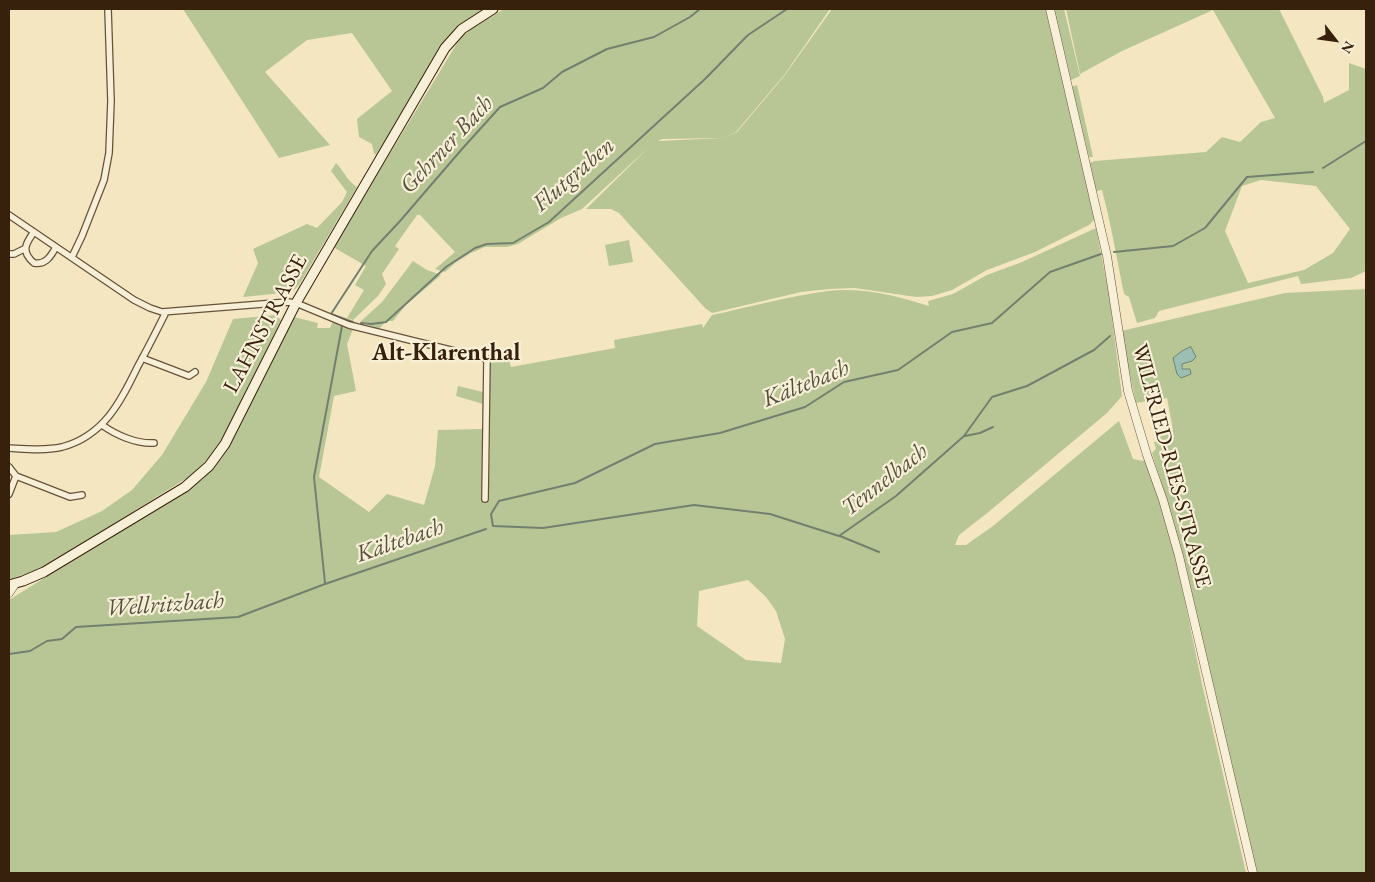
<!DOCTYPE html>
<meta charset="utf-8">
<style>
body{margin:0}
#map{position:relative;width:1375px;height:882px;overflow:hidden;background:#f3e6c1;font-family:"EB Garamond",serif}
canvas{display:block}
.frame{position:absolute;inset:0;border:10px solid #38210c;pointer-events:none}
.north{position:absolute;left:1310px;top:15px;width:50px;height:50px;-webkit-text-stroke:4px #f7efd7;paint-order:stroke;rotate:120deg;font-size:14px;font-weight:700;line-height:20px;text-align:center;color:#38210c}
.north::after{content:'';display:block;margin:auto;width:18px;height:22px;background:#38210c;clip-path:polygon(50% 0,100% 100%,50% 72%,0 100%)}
</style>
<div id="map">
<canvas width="1375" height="882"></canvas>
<div class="frame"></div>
<div class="north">N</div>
</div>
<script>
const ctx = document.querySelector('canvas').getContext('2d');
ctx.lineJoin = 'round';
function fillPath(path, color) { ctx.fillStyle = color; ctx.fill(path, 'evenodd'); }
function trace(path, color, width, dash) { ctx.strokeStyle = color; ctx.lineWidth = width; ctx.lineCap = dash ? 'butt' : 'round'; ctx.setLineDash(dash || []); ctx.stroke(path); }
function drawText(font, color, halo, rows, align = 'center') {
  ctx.font = font + ' "EB Garamond",serif'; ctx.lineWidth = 4.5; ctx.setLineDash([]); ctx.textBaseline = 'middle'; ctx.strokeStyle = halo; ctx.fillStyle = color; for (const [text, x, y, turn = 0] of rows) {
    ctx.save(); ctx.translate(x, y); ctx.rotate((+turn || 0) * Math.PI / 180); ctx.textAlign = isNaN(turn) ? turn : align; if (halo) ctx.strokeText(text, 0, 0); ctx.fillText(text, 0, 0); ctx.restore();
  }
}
fillPath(new Path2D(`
 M183,9h303l-29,20 -10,11 -71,115 -2,-2 -2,-9 -13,-7 -2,-18 35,-28 -40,-58 -45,7 -42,32 65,73 -51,13z
 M504,9h326l-45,65 -49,58 -14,6 -60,1 -4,2 64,-3 15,-6 48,-57 47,-66h214l50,209 -7,7 -54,27 -48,18 -35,20 -20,6 -16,1 -61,-9 -26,1 -28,3 -89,21 -7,-5 -86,-95 -8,-4h-25l63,-62 -67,62 -21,9 -43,26 -11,3h-22l-14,6 -16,10 -10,9 -10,-3 20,-17 -35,-37h-3l-22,31 4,3 -17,25 4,10 -8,12 -25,24 -6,-2 17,-28 -9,-5 11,-19 -33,-19 126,-207 12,-11z
 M1054,9h10l16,67 -9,4z
 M1066,9h213l44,88 1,6 25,-13v-27l17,6v202l-15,7 -50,6 -3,-8 -139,35 -4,7 -18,5 -8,-26 -5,-3c-7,-35 -13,-70 -22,-104l-6,1 -7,-28 6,-2 111,-9 16,-15 18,5 21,-20 14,-4 -62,-108 -91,41 -42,23zM1261,180l55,6 34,43 -17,24 -29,17 -56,13 -23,-52 17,-45z
 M1077,85l16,72h-4l-17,-70z
 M336,163c8,8 11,18 21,24l-58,98 -7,7 -49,5 15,-34 -5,-14 54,-25 10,4 25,-26 5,-10 -16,-21z
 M1096,228l13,67 13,101 -15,17 -121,101 -27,21 -4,10h11l27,-19 126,-105 14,38 10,2 3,-3 25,76 31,150 44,189h-1237v-273l194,-121 19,-21 72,-141 24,6 -1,5h13l3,-7 20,8 -6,15 9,47 -22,5 -15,81 50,35 18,-18 37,11 11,-39 3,-36 45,-1 1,71 5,-17 1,-120 19,-3 2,7 104,-19 -1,-8 88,-16 1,4 9,-13c38,-8 77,-19 116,-24 33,-4 70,5 101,15l-1,-5 25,-7 34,-19 35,-13zM748,580l18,17 10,14 9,28 -4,24 -35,-3 -49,-34 2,-35z
 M629,240l4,22 -24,4 -4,-21z
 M413,261l14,9 14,5 -35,30 -13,16h-7l-7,8 -19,-7 22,-20z
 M1366,289v584h-109l-83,-350 -22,-70 4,-4 -2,-7 7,-2 -2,-6 14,-4 -6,-32 -31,5 -15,-72 164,-38z
 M276,315l5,5 -52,108 -20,30 -22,20 -147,92 -31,9v-44l47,-3 46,-21 30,-21 30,-35 44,-73 27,-63z
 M458,386l25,6v12l-27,-8z`), '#b8c695');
const water = new Path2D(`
 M1191,347l5,10 -4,4 -10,3v5h8l1,5 -10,4 -4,-4 -4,-16 9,-7z`);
fillPath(water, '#9bc0b3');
trace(water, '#738070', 1);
trace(new Path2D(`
 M1323,168l43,-27
 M1114,252l59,-6 32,-18 42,-51 66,-5
 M1101,254l-51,18 -58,51 -40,9 -54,38 -54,12 -39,25 -85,26 -65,11 -80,39 -76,18 -8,13 2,12 50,2 151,-23 76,9 69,22 57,-40 68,-60 28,-39 35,-11 67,-36 16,-14
 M353,322l-22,-8 41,-63 28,-30 62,-72 38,-42 43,-19 19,-16 45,-23 47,-12 36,-20 10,-8
 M361,323l10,1 15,-2 60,-55 29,-19 12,-4 26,-1 36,-21 156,-143 43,-44 39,-26
 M965,436l15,-3 13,-6
 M840,536l39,16
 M325,583l-11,-106 28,-151
 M9,654l21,-3 17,-10 15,-2 14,-12 162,-10 87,-33 161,-55`), '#738070', 2);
const minor = new Path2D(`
 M9,215l125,85 16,8 12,4 126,-10 8,1 53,22 138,34 -2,140
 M34,232c-9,12 -13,20 0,31 12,2 17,-7 22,-16
 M9,254h5l10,-5
 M72,257l10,-21 22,-56 5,-27 2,-52 -3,-92
 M142,358l47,18 6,-4
 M102,425c14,10 34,19 52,18
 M9,448c17,1 36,3 53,-1 42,-11 59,-46 76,-81 10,-18 19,-36 28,-54
 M9,467l7,9 54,21 12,-2
 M9,494l7,-18`);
const tertiary = new Path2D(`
 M1050,9l57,247 21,135 19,64 16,45 16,56 74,317
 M9,593l6,-9`);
const secondary = new Path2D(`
 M9,585l14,-4 21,-9 141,-85 24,-21 16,-22 71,-141 149,-255 17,-19 31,-20`);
trace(minor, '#675239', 8);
trace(tertiary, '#675239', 9);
trace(secondary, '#38210c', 11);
trace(minor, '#f7efd7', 5.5);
trace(tertiary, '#f7efd7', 8);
trace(secondary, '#f7efd7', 9);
drawText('22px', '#38210c', '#f7efd7', [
 ["LAHNSTRASSE",266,324,-62],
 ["WILFRIED-RIES-STRASSE",1171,466,75]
]);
drawText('italic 24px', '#56513e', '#f7efd7', [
 ["Gehrner Bach",447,145,-47],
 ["Flutgraben",574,175,-41],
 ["Kältebach",806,384,-22],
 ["Tennelbach",885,480,-38],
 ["Kältebach",400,541,-19],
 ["Wellritzbach",165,605,-4]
]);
drawText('bold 24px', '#38210c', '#f7efd7', [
 ["Alt-Klarenthal",446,353]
]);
</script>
